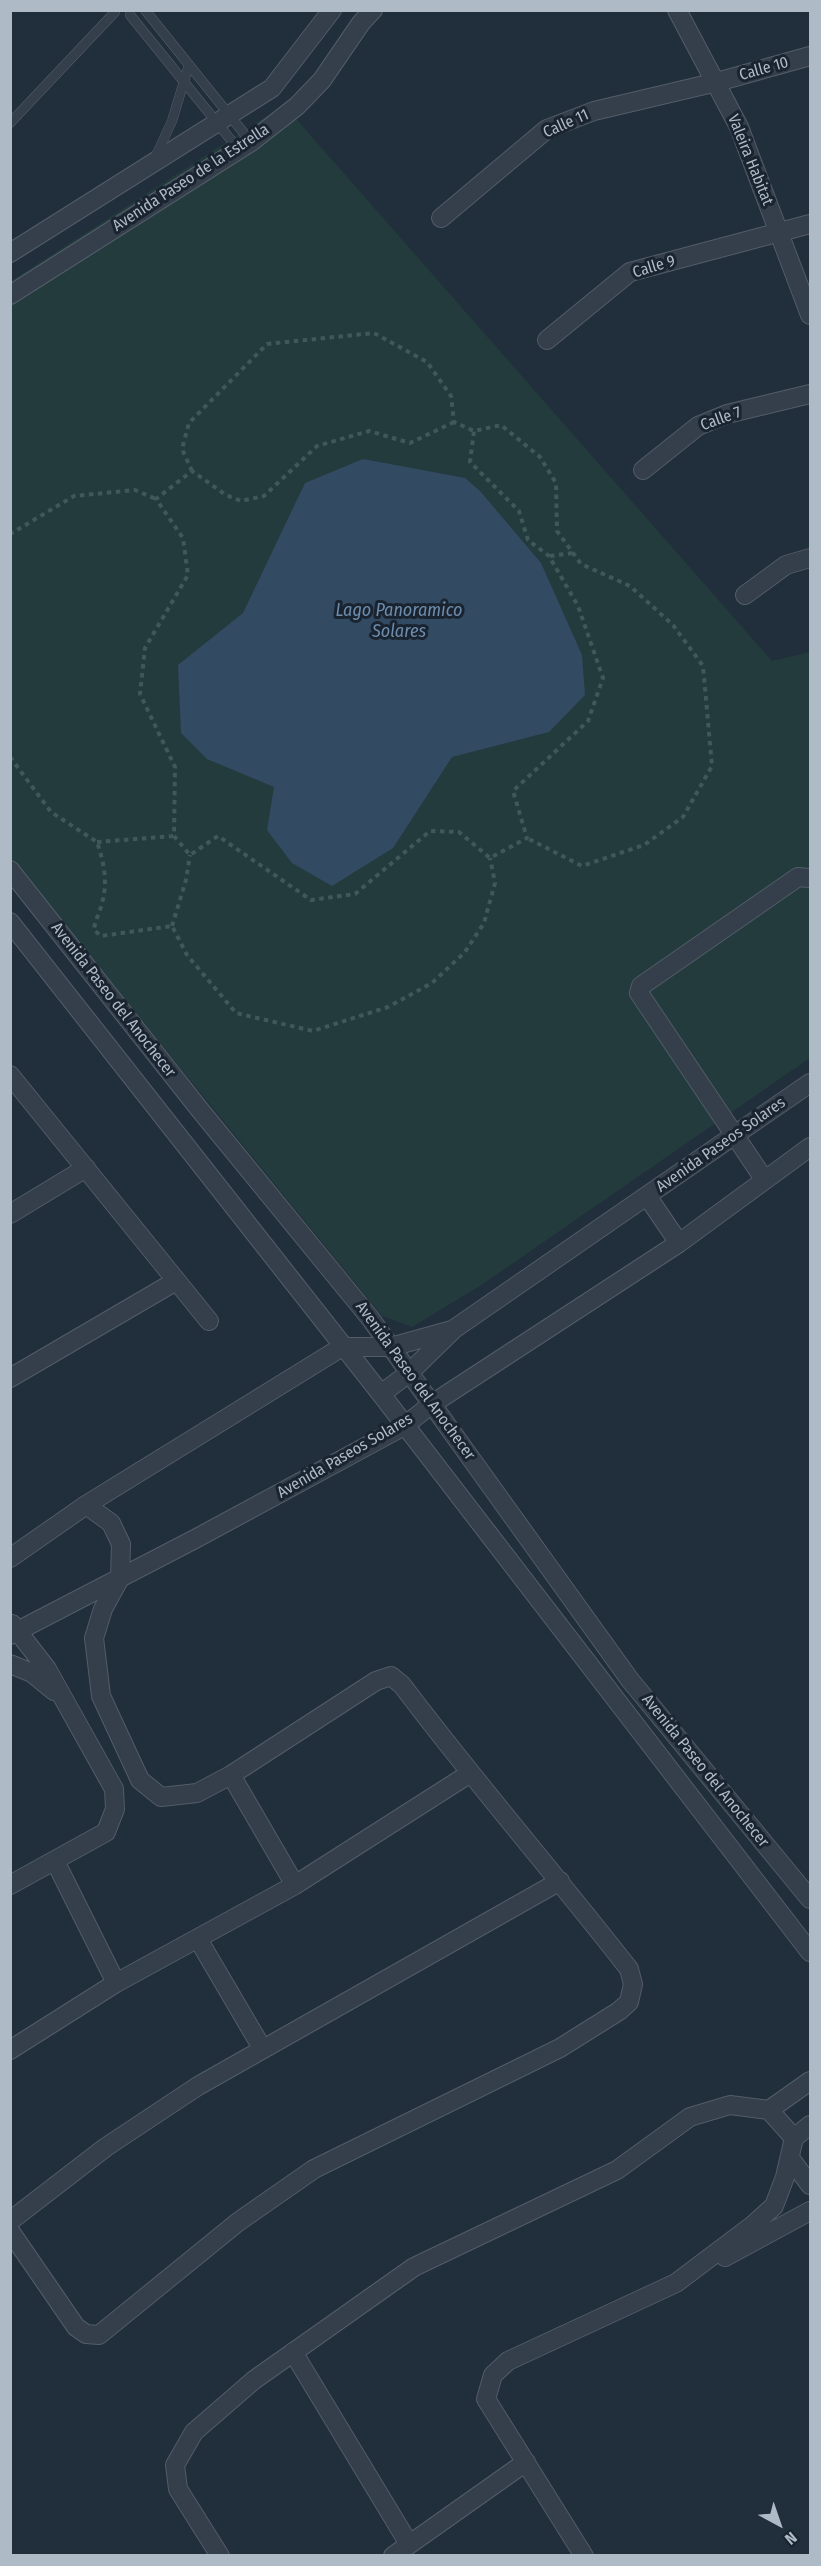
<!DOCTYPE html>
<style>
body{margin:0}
#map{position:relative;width:821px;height:2566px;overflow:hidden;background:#212e3b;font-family:"Fira Sans Condensed",sans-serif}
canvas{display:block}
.frame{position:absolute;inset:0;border:12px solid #afbac7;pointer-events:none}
.north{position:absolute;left:749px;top:2494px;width:60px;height:60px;-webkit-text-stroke:4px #1a2430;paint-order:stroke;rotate:140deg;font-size:16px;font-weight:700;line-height:24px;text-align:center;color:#afbac7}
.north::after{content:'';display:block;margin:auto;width:21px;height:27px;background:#afbac7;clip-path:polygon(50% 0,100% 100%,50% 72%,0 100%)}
</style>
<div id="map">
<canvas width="821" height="2566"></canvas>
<div class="frame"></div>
<div class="north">N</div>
</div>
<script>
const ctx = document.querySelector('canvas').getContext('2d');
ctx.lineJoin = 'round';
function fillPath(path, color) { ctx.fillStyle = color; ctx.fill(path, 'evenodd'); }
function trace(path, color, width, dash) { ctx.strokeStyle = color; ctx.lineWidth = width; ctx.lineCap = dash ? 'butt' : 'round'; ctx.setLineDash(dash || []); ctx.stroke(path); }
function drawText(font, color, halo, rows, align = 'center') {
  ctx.font = font + ' "Fira Sans Condensed",sans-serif'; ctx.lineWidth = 6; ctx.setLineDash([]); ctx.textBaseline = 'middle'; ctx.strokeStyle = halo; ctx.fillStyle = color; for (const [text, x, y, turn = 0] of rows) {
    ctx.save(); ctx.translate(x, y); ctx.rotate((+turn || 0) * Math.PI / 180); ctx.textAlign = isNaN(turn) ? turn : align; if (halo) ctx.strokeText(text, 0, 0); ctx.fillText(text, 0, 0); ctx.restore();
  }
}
fillPath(new Path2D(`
 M284,105l488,556 38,-9v406l-330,228 -68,41 -30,-11 -371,-456v-579z`), '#233b3c');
fillPath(new Path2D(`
 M363,459l102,19 15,13 61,72 41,92 3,40 -36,37 -97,25 -59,91 -61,38 -40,-23 -25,-33 7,-43 -67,-28 -26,-26 -3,-68 65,-52 62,-130z`), '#334a63');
const lane = new Path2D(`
 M145,10l106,132
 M130,15l109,135
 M10,123l105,-111
 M155,158l17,-37 17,-56`);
const street = new Path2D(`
 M677,10l62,117 71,188
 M441,218l106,-89 47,-18 123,-29 93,-26
 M10,253l262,-165 60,-78
 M10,295l241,-153 46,-36 25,-26 39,-57 12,-13
 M547,340l83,-68 180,-48
 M643,470l55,-44 29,-12 83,-20
 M745,595l41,-30 24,-7
 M10,870l190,240 170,208 260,362 180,219
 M10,922l371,472 429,558
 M10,1075l199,246
 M764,1179l-125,-186 2,-7 157,-109 12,1
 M647,1196l32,47
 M10,1214l76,-46
 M10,1378l166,-97
 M381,1394l28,-21 45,-44 356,-246
 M10,1558l76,-53 256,-158h49l61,-17
 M10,1635l185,-96 209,-113 28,-22 247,-161 131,-96
 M10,1664l22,9 22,18
 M231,1775l64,110
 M55,1861l61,122
 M10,1885l96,-53 9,-23 -1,-20 -67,-120 -35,-45
 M198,1939l64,109
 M10,2050l106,-67 179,-98 174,-111
 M769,2110l25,28
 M790,2158l20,27
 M10,2221l96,-74 92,-61 362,-205
 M10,2231l66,96 10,7 13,1 139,-113 76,-53 246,-121 59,-37 10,-9 4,-18 -4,-15c-74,-95 -154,-187 -227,-284l-11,-9 -15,5 -145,94 -34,18 -36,4 -21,-17 -39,-84 -7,-58 9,-29 17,-31 1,-34 -10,-21 -25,-18
 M725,2257l85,-46
 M293,2352l116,192
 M220,2556l-42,-67 -3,-24 19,-33 60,-52 160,-113 203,-97 73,-53 40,-12 39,5 41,-29
 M393,2556l133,-94
 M584,2556l-98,-157 7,-24 15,-14 168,-78 77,-58 21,-19 11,-29 9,-39 16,-13`);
trace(lane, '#525d69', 10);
trace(street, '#525d69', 20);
trace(new Path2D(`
 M454,422l-44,21 -41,-12 -52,15 -53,50 -23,5 -15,-6 -34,-24 -36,28 27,39 5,37 -43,73 -5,46 35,73 -1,69 16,19 28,-19 93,64 44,-6 75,-63 29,1 31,26 37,-20 -14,-47 75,-70 15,-43 -25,-72 -29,-50 -21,-16 -9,-29 -49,-49 4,-31
 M192,471l-10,-22 7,-26 78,-79 107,-11 53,29 24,34 3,26 20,9 27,-6 39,32 16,26 1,48 24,33 49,22 43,39 30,41 9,100 -29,51 -39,28 -62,21 -55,-28
 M10,531l2,2 62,-37 61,-6 21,9
 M550,556l23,-3
 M10,757l41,55 46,30c7,21 11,40 5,61 -2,10 -7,16 -8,27l7,6 71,-10 15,29 49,58 77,18 75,-24 44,-24 33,-31 19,-29 11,-40 -5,-25
 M97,842l77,-6
 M172,926l14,-46 4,-25`), '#405859', 4, [4.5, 4.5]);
trace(lane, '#343f4b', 9);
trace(street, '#343f4b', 18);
drawText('16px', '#afbac7', '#1a2430', [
 ["Calle 10",764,69,-16],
 ["Calle 11",566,124,-24],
 ["Valeira Habitat",750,160,68],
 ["Avenida Paseo de la Estrella",191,178,-33],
 ["Calle 9",654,267,-17],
 ["Calle 7",721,419,-20],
 ["Avenida Paseo del Anochecer",113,1000,52],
 ["Avenida Paseos Solares",721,1145,-35],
 ["Avenida Paseo del Anochecer",415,1381,54],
 ["Avenida Paseos Solares",345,1456,-30],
 ["Avenida Paseo del Anochecer",705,1771,51]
]);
drawText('italic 18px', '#6e8dac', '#1a2430', [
 ["Lago Panoramico",399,611],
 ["Solares",399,632]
]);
</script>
